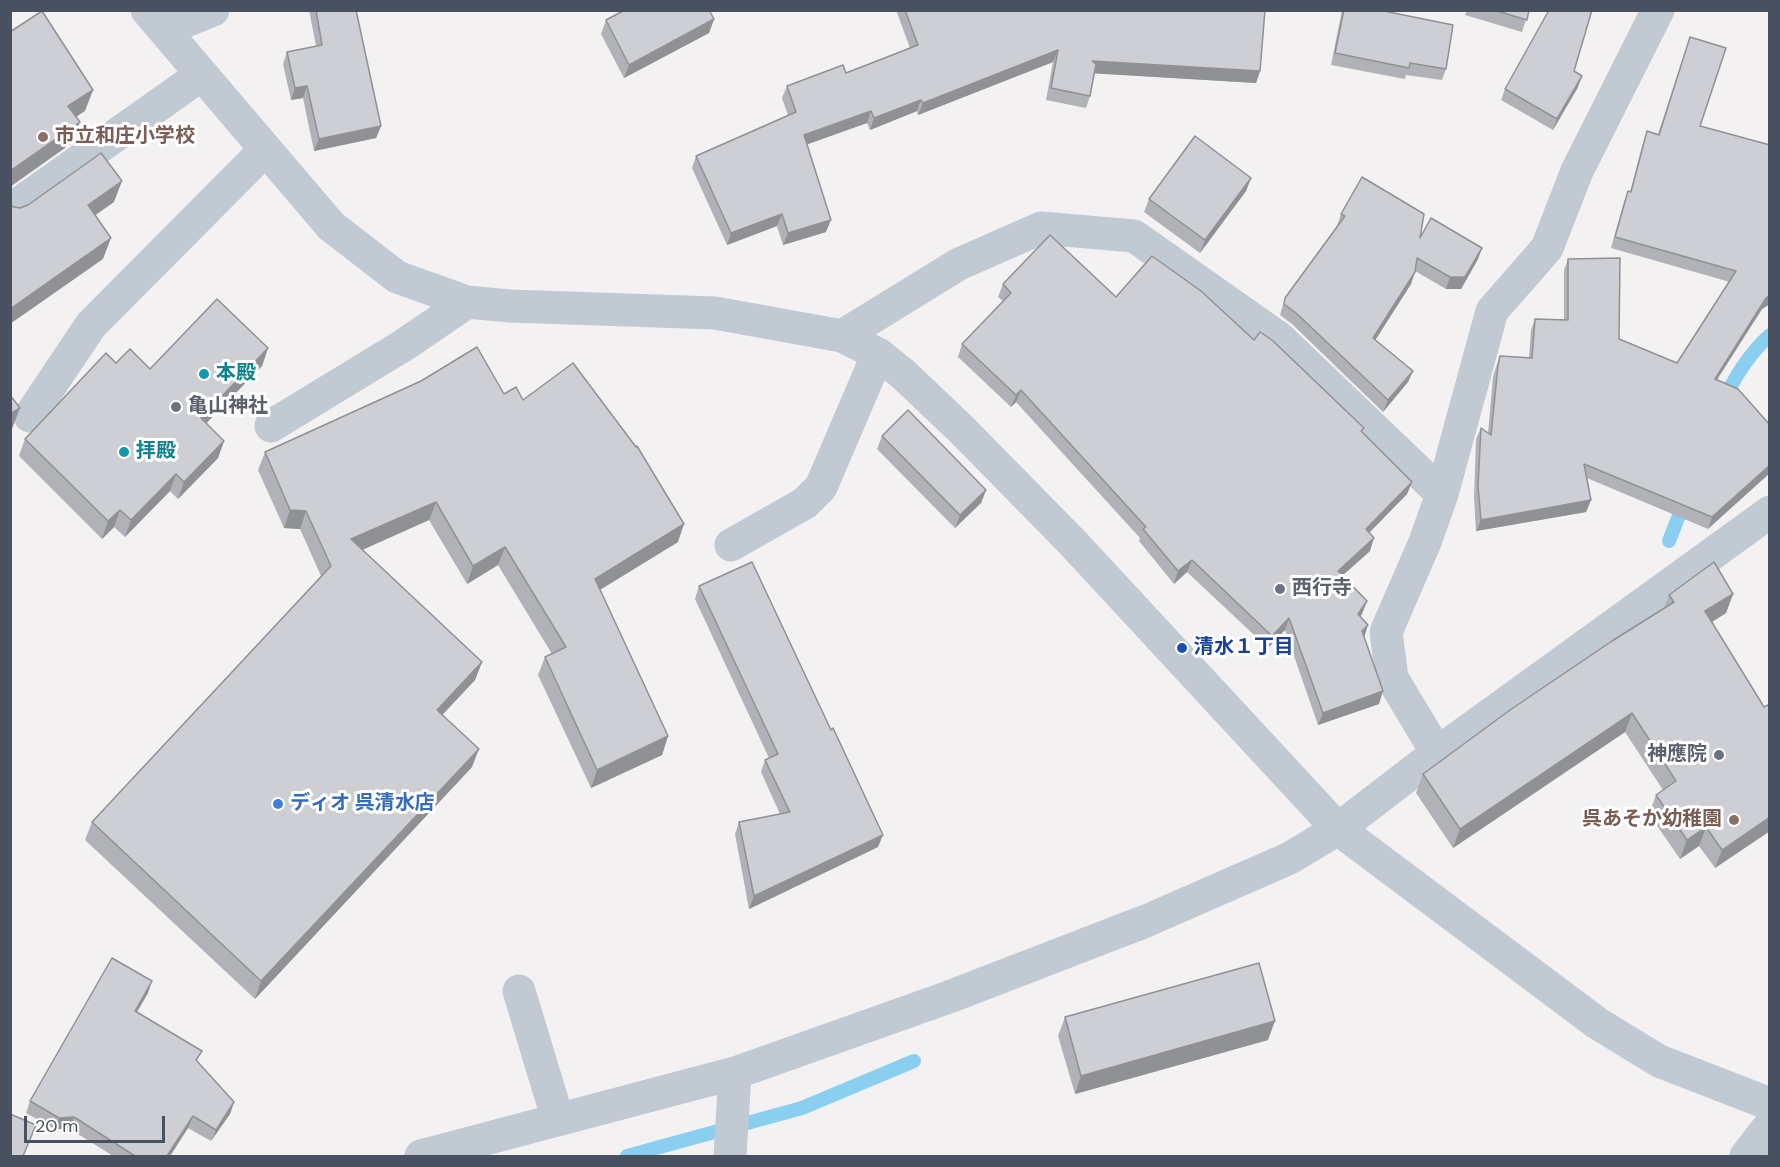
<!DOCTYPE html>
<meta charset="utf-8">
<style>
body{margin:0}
#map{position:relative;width:1780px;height:1167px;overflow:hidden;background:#f3f1f1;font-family:"DM Sans",sans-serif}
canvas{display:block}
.frame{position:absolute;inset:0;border:12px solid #48515f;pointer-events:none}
.scale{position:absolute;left:24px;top:1116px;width:141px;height:27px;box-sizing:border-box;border:3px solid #48515f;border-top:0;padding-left:8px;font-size:18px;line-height:21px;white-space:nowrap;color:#48515f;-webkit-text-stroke:4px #fff;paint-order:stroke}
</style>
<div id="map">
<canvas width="1780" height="1167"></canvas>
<div class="frame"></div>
<div class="scale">20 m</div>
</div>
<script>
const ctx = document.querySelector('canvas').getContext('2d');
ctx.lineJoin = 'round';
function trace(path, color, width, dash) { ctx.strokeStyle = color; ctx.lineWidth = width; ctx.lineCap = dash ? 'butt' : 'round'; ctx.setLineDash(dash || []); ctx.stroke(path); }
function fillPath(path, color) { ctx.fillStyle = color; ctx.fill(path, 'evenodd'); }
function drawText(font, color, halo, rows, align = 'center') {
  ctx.font = font + ' "DM Sans","Noto Sans JP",sans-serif'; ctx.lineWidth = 6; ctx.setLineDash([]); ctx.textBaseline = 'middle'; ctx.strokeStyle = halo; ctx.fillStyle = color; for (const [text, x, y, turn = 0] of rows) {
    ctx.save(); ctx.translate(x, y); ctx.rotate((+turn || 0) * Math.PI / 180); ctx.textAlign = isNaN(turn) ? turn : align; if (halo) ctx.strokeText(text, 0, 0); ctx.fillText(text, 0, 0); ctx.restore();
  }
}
trace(new Path2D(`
 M1724,402c9,-24 27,-50 46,-67
 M1669,541l16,-41
 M627,1156l175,-48 112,-47`), '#8acff0', 14);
trace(new Path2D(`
 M147,10l184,216 66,51 70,25 43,4 205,7 127,23 36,18 25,20 59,56 111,113 265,286 259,194 62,38 111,43
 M164,30l49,-20
 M10,210l191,-135
 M842,336l117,-72 82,-36 93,8 145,102 163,156
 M30,416l61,-91 174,-175
 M271,426l133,-81 63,-43
 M731,545l74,-42 16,-16 57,-133
 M1437,753l-45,-75 -6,-46 39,-90 17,-48 50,-183 55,-63 30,-77 81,-161
 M519,991l39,129
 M421,1156l314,-83 214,-76 197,-76 144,-63 48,-29 99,-76 333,-241
 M730,1156l5,-83
 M1746,1156l24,-31`), '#c1c9d3', 33);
fillPath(new Path2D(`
 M309,10h47l25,116 -5,12 -62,13 -11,-53 -12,2 -8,-36 4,-12 29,-6z
 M896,10h369l-5,61 -4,12 -162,-10 -4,23 -4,12 -40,-8 7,-38 -135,53 -1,-4 -47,19 -3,-7 -60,21 19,88 -43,13 -6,-19 -50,19 -35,-77 4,-12 92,-41 -6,-17 5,-12 59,-13 64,-25z
 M1342,10h37l67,59 -4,11 -36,-5 -1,4 -74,-14z
 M1467,10h62l-7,22 -57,-17z
 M714,19l-5,14 -85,45 -23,-44 5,-14z
 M1690,37l10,89 70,19v159l-8,5 -45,71 53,45 -62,104 -121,-51 4,22 -5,12 -110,19 -2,-33 2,-59 5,-11 7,5 5,-56 3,-10 4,-11 29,2 2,-28 4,-11 29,1v-50l4,-11 51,80 58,24 53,-81 -119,-34 13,-46 4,-11 2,1 13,-49 4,-12 11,3z
 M1574,71l4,16 -25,43 -52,-30 4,-11z
 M1251,178l-5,13 -46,62 -56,-41 5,-13z
 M1341,214l79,24 58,21 -17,30h-15l-31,-18 -4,13 -36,56 38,31 -5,11 -25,30 -91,-88 -12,-9 5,-17 52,-72z
 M1003,284l113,13 138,43 108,92 50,50 -5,12 -38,39 1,18 -27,24 24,26 -7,16 19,87 -61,21 -33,-95 -17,18 -81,-76 -13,12 -35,-43 1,-3 -124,-136 -5,5 -53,-50 4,-13 41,-43 -5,-4z
 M268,348l-6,18 -56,57 18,18 -6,17 -40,41 -8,-8 -45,46 -11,-10 -12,12 -83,-83 6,-17 91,-76 34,6z
 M504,394l19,6 155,142 -78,48 68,146 -6,19 -71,33 -53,-113 7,-18 7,-3 -54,-89 -31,19 -38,-64 -67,30 120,112 -7,18 -33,35 30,52 -217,232 -170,-159 7,-18 229,-246 -21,-47 -16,-1 -26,-58 7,-18z
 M882,436l104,54 -5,13 -26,25 -78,-79z
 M699,586l179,261 -129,62 -14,-75 4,-12 41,-8 -19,-42 4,-12 4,-2 -74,-159z
 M1733,594l-7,19 -14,9 52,85 6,-3v127l-55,37 -16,-22 -19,13 -31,-45 7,-19 7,-5 -38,-58 -172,116 -37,-55 7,-19 241,-166 5,-13z
 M148,993l-11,19 61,50 36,40 -4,12 -19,27 -23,-13 -18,28h-57l-43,-27h-15l-29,-16 4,-12z
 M1065,1017l203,23 -193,54 -17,-58z`), '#b0b2b7');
fillPath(new Path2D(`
 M714,19l-5,14 -85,45 5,-13z
 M1058,50l-5,12 -135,53 5,-12z
 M1092,61l168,10 -4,12 -169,-10z
 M1582,76l-4,11 -25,43 4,-11z
 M307,86l-4,12 -12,2 4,-12z
 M93,90l-8,21 -24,16 7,-21z
 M921,100l-4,11 -47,19 4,-12z
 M871,111l-4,12 -67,24 4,-12z
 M80,122l-8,21 -62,44v-16z
 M381,126l-5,12 -62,13 5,-12z
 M1251,178l-5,13 -46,62 5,-13z
 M122,181l-8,21 -34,24 8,-21z
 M782,214l-5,12 -50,19 4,-12z
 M831,220l-5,12 -43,13 5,-12z
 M111,238l-8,21 -93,65v-15z
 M1482,248l-4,11 -17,30h-15l4,-12z
 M1415,272l-4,12 -42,66 4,-12z
 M1770,295v9l-8,5 -52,81 5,-11 51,-81z
 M268,348l-6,18 -67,69 6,-17z
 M1413,371l-5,11 -25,30 5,-12z
 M1021,390l-5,12 -5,5 5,-12z
 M20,408l-8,21 -2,1v-16z
 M224,441l-6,17 -40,41 6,-17z
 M1770,465v8l-62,56 4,-12z
 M176,474l-6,17 -45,46 6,-17z
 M1412,482l-5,12 -46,47 5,-12z
 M986,490l-5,13 -26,25 5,-13z
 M1591,500l-5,12 -110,19 5,-11z
 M436,502l-7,18 -85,38 7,-19z
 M120,510l-6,17 -12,12 6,-18z
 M290,510l16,1 -6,18 -16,-1z
 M684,524l-6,18 -90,55 7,-18z
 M1374,538l-4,13 -36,32 4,-12z
 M505,547l-7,18 -31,19 6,-18z
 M1192,560l-5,12 -13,12 4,-13z
 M1733,594l-7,19 -27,17 6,-19z
 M1367,601l-5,13 -8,13 4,-13z
 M1289,618l-4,12 -17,18 4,-12z
 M1368,625l-4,13 -2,-7z
 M482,662l-7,18 -45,48 7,-18z
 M1383,691l-4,13 -61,21 5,-12z
 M1632,713l-7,19 -172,116 7,-19z
 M668,736l-6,19 -71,33 6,-18z
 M479,749l-7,18 -217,232 6,-18z
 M1770,817v14l-55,37 7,-18z
 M1706,827l-7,19 -19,13 7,-19z
 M883,835l-5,12 -129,62 5,-13z
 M152,981l-4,12 -17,29 4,-11z
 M1275,1021l-7,19 -193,54 6,-18z
 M234,1102l-4,12 -19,27 5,-11z
 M193,1116l-5,12 -18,28h-3z
 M74,1117l-4,12h-15l4,-11z`), '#909195');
const building = new Path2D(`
 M316,10h40l25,116 -62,13 -12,-53 -12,2 -8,-36 35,-7z
 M625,10h84l5,9 -85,46 -23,-45z
 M905,10h360l-5,61 -168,-10 4,3 -6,32 -39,-8 7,-38 -135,53 -2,-3 -47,18 -3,-7 -67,24 27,85 -43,13 -6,-19 -51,19 -35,-77 100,-44 -9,-26 56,-21 3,8 72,-28z
 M1344,10h35l74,15 -7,44 -36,-6 -1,5 -74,-15z
 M1494,10h35l-2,10z
 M1549,10h43l-18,61 8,5 -25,43 -52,-30z
 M42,11l51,79 -25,16 12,16 -70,49v-139z
 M1690,37l36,11 -26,78 70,19v150l-4,3 -51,81 23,10 32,36v40l-58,52 -128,-53 7,36 -110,20 -3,-34 3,-58 10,7 7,-69 2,-10 32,2 3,-39 33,1v-61l52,-1 -1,81 58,24 59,-92 -121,-34 13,-46 3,1 16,-61 12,4z
 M1195,136l56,42 -46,62 -56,-41z
 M101,153l21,28 -34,24 23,33 -101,71v-103l10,2 8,-3z
 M1362,177l62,37 -4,24 11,-20 51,30 -17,29h-15l-33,-19 -2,14 -42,66 40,33 -25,29 -92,-87 -12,-9 1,-6 60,-82 -4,-2z
 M1050,235l66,62 36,-41 49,35 53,49 6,-8 12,8 92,88 -3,3 51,51 -46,47 8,9 -36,33 29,30 -9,13 10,11 -6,6 21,60 -60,22 -34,-95 -17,18 -80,-76 -14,11 -35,-42 3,-2 -125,-137 -5,5 -54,-51 49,-51 -8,-9z
 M217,299l51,49 -67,70 23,23 -40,41 -8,-8 -45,46 -11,-10 -12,11 -83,-82 81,-86 10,10 14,-14 20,20z
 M477,347l27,47 12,-7 7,13 50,-37 63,84 1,-1 47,78 -89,55 73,157 -71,34 -52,-113 21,-10 -61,-100 -32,19 -37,-64 -85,37 131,123 -45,48 42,39 -218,232 -169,-159 239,-256 -25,-55 -16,-1 -25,-58 156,-71z
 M10,395l10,13 -10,6z
 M908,410l78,80 -26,25 -78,-79z
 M752,562l79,168 2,-2 50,107 -129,61 -15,-74 51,-10 -25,-52 13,-6 -79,-168z
 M1714,562l19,32 -28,17 59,96 6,-3v113l-48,33 -16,-23 -19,13 -31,-45 20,-14 -44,-68 -172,116 -37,-55 87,-64 102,-69 62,-39 -5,-7z
 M112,958l40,23 -17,30 67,40 -6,9 38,42 -18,28 -23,-14 -26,40h-32l-61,-39 -15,1 -29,-17z
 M1259,963l16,58 -194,55 -16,-59z
 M10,1114l26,11 -13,31h-13z`);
fillPath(building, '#cdcfd5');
trace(building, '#909195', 1.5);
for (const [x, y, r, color] of [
 [43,137,6,"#8d6e63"],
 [204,374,6,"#0f9aa8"],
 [176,407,6,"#6b7280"],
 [124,452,6,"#0f9aa8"],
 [1280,589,6,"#6b7280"],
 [1182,648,6,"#1a4fb4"],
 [1719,755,6,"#6b7280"],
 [278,804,6,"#3f7fe0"],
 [1734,820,6,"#8d6e63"]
]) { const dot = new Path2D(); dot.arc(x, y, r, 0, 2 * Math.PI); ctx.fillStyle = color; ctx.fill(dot); trace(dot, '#fff', 2); }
drawText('bold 20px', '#785e54', '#fff', [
 ["市立和庄小学校",55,137],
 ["呉あそか幼稚園",1722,820,"right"]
], 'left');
drawText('bold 20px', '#0d838f', '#fff', [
 ["本殿",216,374],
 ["拝殿",136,452]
], 'left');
drawText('bold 20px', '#5b616d', '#fff', [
 ["亀山神社",188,407],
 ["西行寺",1292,589],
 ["神應院",1707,755,"right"]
], 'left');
drawText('bold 20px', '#164399', '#fff', [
 ["清水１丁目",1194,648]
], 'left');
drawText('bold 20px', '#366cbe', '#fff', [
 ["ディオ 呉清水店",290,804]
], 'left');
</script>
